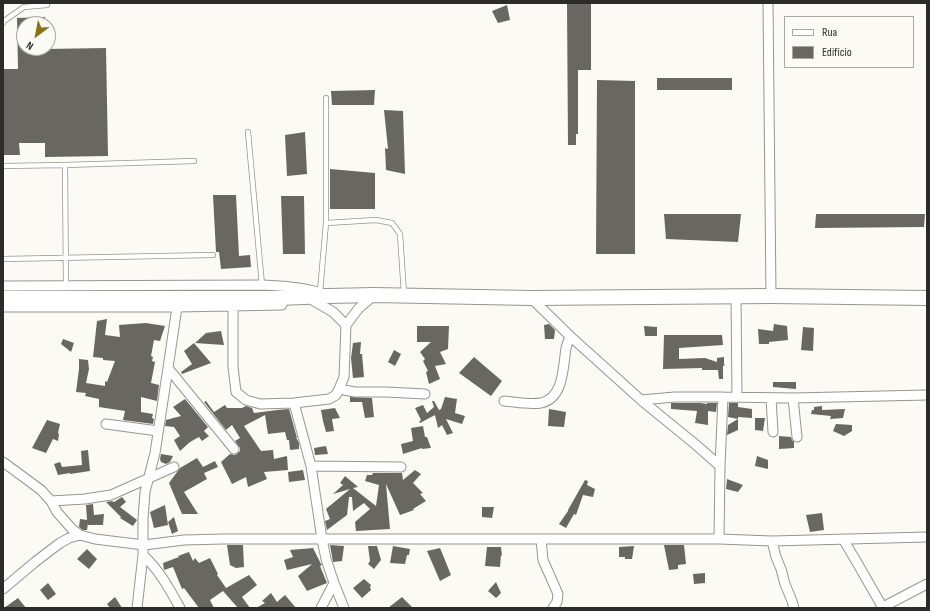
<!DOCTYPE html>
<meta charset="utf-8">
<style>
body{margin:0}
#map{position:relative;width:930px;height:611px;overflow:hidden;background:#fcfaf4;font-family:"Sofia Sans Condensed",sans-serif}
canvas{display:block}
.frame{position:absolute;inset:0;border:4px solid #2c2b29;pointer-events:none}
.legend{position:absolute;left:784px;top:16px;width:130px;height:52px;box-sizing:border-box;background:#fcfaf4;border:1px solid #a9a7a3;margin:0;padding:5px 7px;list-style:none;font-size:12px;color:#2c2b29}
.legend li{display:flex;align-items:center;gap:8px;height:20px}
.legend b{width:20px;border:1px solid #a9a7a3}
.north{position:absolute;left:16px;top:16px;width:40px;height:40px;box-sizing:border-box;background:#fcfaf4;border:1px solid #a9a7a3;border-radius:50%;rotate:212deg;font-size:11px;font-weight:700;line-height:16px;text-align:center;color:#2c2b29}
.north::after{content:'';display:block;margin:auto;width:14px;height:18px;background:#897316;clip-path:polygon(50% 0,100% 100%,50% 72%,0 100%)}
</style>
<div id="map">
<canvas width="930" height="611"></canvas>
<div class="frame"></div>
<ul class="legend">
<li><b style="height:5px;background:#fff"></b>Rua</li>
<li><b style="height:11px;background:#686761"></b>Edifício</li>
</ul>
<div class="north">N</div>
</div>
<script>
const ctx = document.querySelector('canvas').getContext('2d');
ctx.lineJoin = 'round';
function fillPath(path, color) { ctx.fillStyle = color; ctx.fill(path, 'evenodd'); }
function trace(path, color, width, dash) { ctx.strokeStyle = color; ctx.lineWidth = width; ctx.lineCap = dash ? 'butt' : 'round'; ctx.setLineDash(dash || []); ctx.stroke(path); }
fillPath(new Path2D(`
 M567,3h24v67h-13v64h-2v11h-8z
 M507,5l3,15 -12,3 -6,-12z
 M45,17v7h-21v24h21v1l61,-1 2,108 -63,1v-14h-26l1,12h-17v-86h15l-1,-51z
 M657,78h75v12h-75z
 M597,80l38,1v173h-39z
 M375,90l-1,15h-42l-1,-14z
 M384,110l19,1 2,63 -19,-4 -1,-22 3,1z
 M305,132l2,42 -20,2 -2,-41z
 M330,169l45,4v36h-45z
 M213,195h23l3,61 11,-1 1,12 -30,2 -2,-17h-3z
 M281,196h23l1,58h-22z
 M664,214h77l-3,28 -72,-3z
 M816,214h109l-1,13 -109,1z
 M107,319l-2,16 15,2 -1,-12 27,-2 19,3 -5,15 -6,-1 -3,16 2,1 -1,4 3,1 -4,21 8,2 -2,16 -16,-4v15l12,2 -1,4 2,1 -1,5 -30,-4 2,-9 -26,-4v-8l-14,-3 1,-3 -10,-1 3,-23v-10l9,1 1,9 -3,14 19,3v-5l2,1 8,-21 -12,-1v-2l-10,-1 4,-36z
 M549,324l6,6 -1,9h-9l-1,-14z
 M774,324l13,2 1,14 -19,2v2h-10l-1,-15 15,2z
 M417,326h32l-1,23 -8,3 6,12 -11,2 5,13 -11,5 -3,-12 2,-1 -5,-10 2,-2 -5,-7 11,-10h-14z
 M644,326l13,1v9h-12z
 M803,327l11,1 -1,23 -12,-1z
 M221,331l3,14 -29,-2 11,-10z
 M664,335h58l1,10 -44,3v11l26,-1 12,4v-4l7,-1v7l1,1 -2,1v13h-4l-1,-9h-16v-2l-39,1z
 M63,339l11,4 -3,9 -10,-8z
 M361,342l-1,12h2l2,23 -11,1 -2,-20 2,-15z
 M194,343l17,20 -29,11 -1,-2 11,-8 -8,-13z
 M394,350l7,4 -6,12 -7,-4z
 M474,357l28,24 -11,15 -32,-23z
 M773,382h23v7l-23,-2z
 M350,397l22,1 2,19 -9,1 -3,-16h-12z
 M445,397l12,2 -2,14 10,3 -3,8 -16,-5 7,14 -6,2 -5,-10 -4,3 -3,-13 -15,8 -1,-1 2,-2 -6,-12 8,-3 4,8 7,-6 -2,-6h2l5,9 2,-1z
 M185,399l23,28 -4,4 5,5 -7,5 -3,-4 -9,5 -10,9 -6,-11 6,-4 -6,-9 -9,-1 1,-6 15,-4 -8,-9z
 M206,401l8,11 11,-7 2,3h15l4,-2 6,2 2,5 23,-3 12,-1 8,29h-1l1,1 2,4v6l-9,1 -1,-10h-2l-2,-8 -17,2 -3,-19 -21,11 17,25 12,-1 1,9 13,-3 1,14 -24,2 3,7 -19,8 -2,-10 -14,7 -11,-22 9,-8 5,1 3,-2 2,-2v-3l-5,-7 5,-3 -8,-13 -6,5 -22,-28z
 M671,403h29l7,1v-1h10l-1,9 -8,-1v14l-13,-2 2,-12 -26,-2z
 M729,403h9v4l14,2v9l-14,-1v2l-10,-2z
 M822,406v4l23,-1 -2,9 -13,1 1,-3 -20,-2 1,-4h2v-3z
 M335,408l5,10 -8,1 2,12 -8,1 -3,-11 -2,-11z
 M549,409l17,3 -2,15 -16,-1z
 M755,418h10l-2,13 -8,-1z
 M738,419v11l-11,5 1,-10z
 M47,420l13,4 -2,9 1,1 -1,7 -5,-2 -7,14 -14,-5z
 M836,424l16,1v6l-8,5 -11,-5z
 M423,426l2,11h2l4,11 -9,1v-1l-19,6 -2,-10 12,-3 -2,-13z
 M779,436l12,1 1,3 2,2v6l-15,1z
 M326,446l2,8 -13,1 -1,-7z
 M88,450l2,21 -20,3v-1l-12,2 -4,-11 6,-2 2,5 20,-2 -1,-14z
 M161,454l12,2 -3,6 -4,2 -5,-2 -1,-3z
 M757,456l11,4v9l-13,-3z
 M197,458l6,9 12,-6 3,6 -14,6 3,6 -23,13 14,22h-16l-13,-31 11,-15z
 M303,470l2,10 -16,2 -1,-10z
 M415,470l6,4 -8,9 10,10 -3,1 6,7 -13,8 1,1 -14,5 -14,-31 4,45 -34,2 -1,-9 15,-13 -6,-6 -11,8 -1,-14h-3l-2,18 -20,15 -2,-9 5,-2 -4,-10 24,-20 -17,5 10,-9 -3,-2 5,-7 13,11 -5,1 23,18 3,-21 -14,-4 2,-6h5l1,-2h29l1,7z
 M727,479l16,6 -5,7 -12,-3z
 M585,480l3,1 -1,4 8,4 -2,8 -10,-2 -7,20 -2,-1 -8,14 -7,-4 9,-13v-1z
 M122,497l4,5 -6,5 17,13 -4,6 -13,-8 1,-1 -15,-15 6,-1 2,1z
 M93,504l1,11 10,-1 -1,11h-15v-2l-1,7h-4l-4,-3 1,-8 7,1 -1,-15z
 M165,505l3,20 -14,3 -4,-16z
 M482,507h12l-2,11 -10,-1z
 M822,513l2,17 -14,2 -4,-17z
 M174,517l4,14 -6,3 -4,-12z
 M227,545h16l1,22 -8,1 -6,-3z
 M330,545l14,1 -2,15 -9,1z
 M664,545h20l2,19 -8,1v4l-9,1z
 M368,546h9l4,14 -7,9 -6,-5 2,-3z
 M393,546l17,3 -1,6h-2l-2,9 -15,-1z
 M634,546l-2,13h-7v-2h-6v-10z
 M487,547h14l1,9 -1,-1 -1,12 -15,-1z
 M313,548l8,16 1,1 -2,1 7,17 -20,8 -9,-15 14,-12 -25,6 -3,-10 9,-3 -3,-7z
 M440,548l11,27 -11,6 -13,-30z
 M87,549l10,10 -8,10 -12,-10z
 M189,552l4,9 2,-3 4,5 11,-5 8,16 -1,1 9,13 23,-13 8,10 -15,12 8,11h-12l-15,-17 -13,9 4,8h-15l-15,-20 -2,1 -9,-22 -9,3 -1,-7 16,-6 -1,-1z
 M705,573v10l-11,1 -1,-10z
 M364,579l7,6 -1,2 1,3 -9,8 -9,-10z
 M496,582l5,11 -5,5 -8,-7z
 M48,583l8,11 -8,6 -8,-10z
 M271,593l6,9 8,-7 11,13h-40l9,-5 -3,-2z
 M115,597l7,11h-12l-3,-4z
 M402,597l11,11h-25z
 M18,598l8,10h-22z`), '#686761');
const lane = new Path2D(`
 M3,23l1,-2 20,-14 23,-2
 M248,132l14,153
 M65,165l1,121
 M3,166l62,-1 129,-4
 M326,223l50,-3 16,3 8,11 4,60
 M3,259l210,-4
 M320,292l6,-69v-125`);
const street = new Path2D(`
 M768,3l3,293
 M3,286l259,-1c21,1 40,2 60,8
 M736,297l1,100
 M531,298l39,38 71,64 34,-3h48l70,1 134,-3
 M314,301l19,11 13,13
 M233,306v61l3,25 10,8 14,4 34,-1 35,-4 7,-4 3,-6 5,-12 2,-52 13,-17 15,-13
 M3,307h174l105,-2
 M168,368l66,81
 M339,389l16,3h31l39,2
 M771,398l2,34
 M793,398l4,39
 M641,400l54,44 25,22
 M504,401c12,1 25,4 37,2 23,-5 22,-36 25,-55 1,-4 3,-8 4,-12
 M294,403l17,63 11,73 4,20 8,24 10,25
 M106,424l52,7
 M3,462l38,28 10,11 6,11 15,17 8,6 15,4 49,6 40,-5 39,-1h496l53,2 155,-4
 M311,466l90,1
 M51,501l34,-2 26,-4 63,-28
 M541,539l2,21 15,34 -1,8 -4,6
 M719,539l1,-73 3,-69
 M843,539l16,27 24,42
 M772,541l4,16 5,12 4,15 7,17 2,7
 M143,555c17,16 26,33 37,53
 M3,589l32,-27 25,-19 9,-5 11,-3
 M137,608l6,-53v-36l2,-27 10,-39 13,-85 9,-61
 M321,608l13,-25
 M881,608l46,-24`);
const primary = new Path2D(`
 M3,298h275l51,-2 45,-1 157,3 240,-2 156,2`);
trace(lane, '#97958f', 6);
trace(street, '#97958f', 11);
trace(primary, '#97958f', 16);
trace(lane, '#fff', 4.5);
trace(street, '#fff', 9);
trace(primary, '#fff', 14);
</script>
